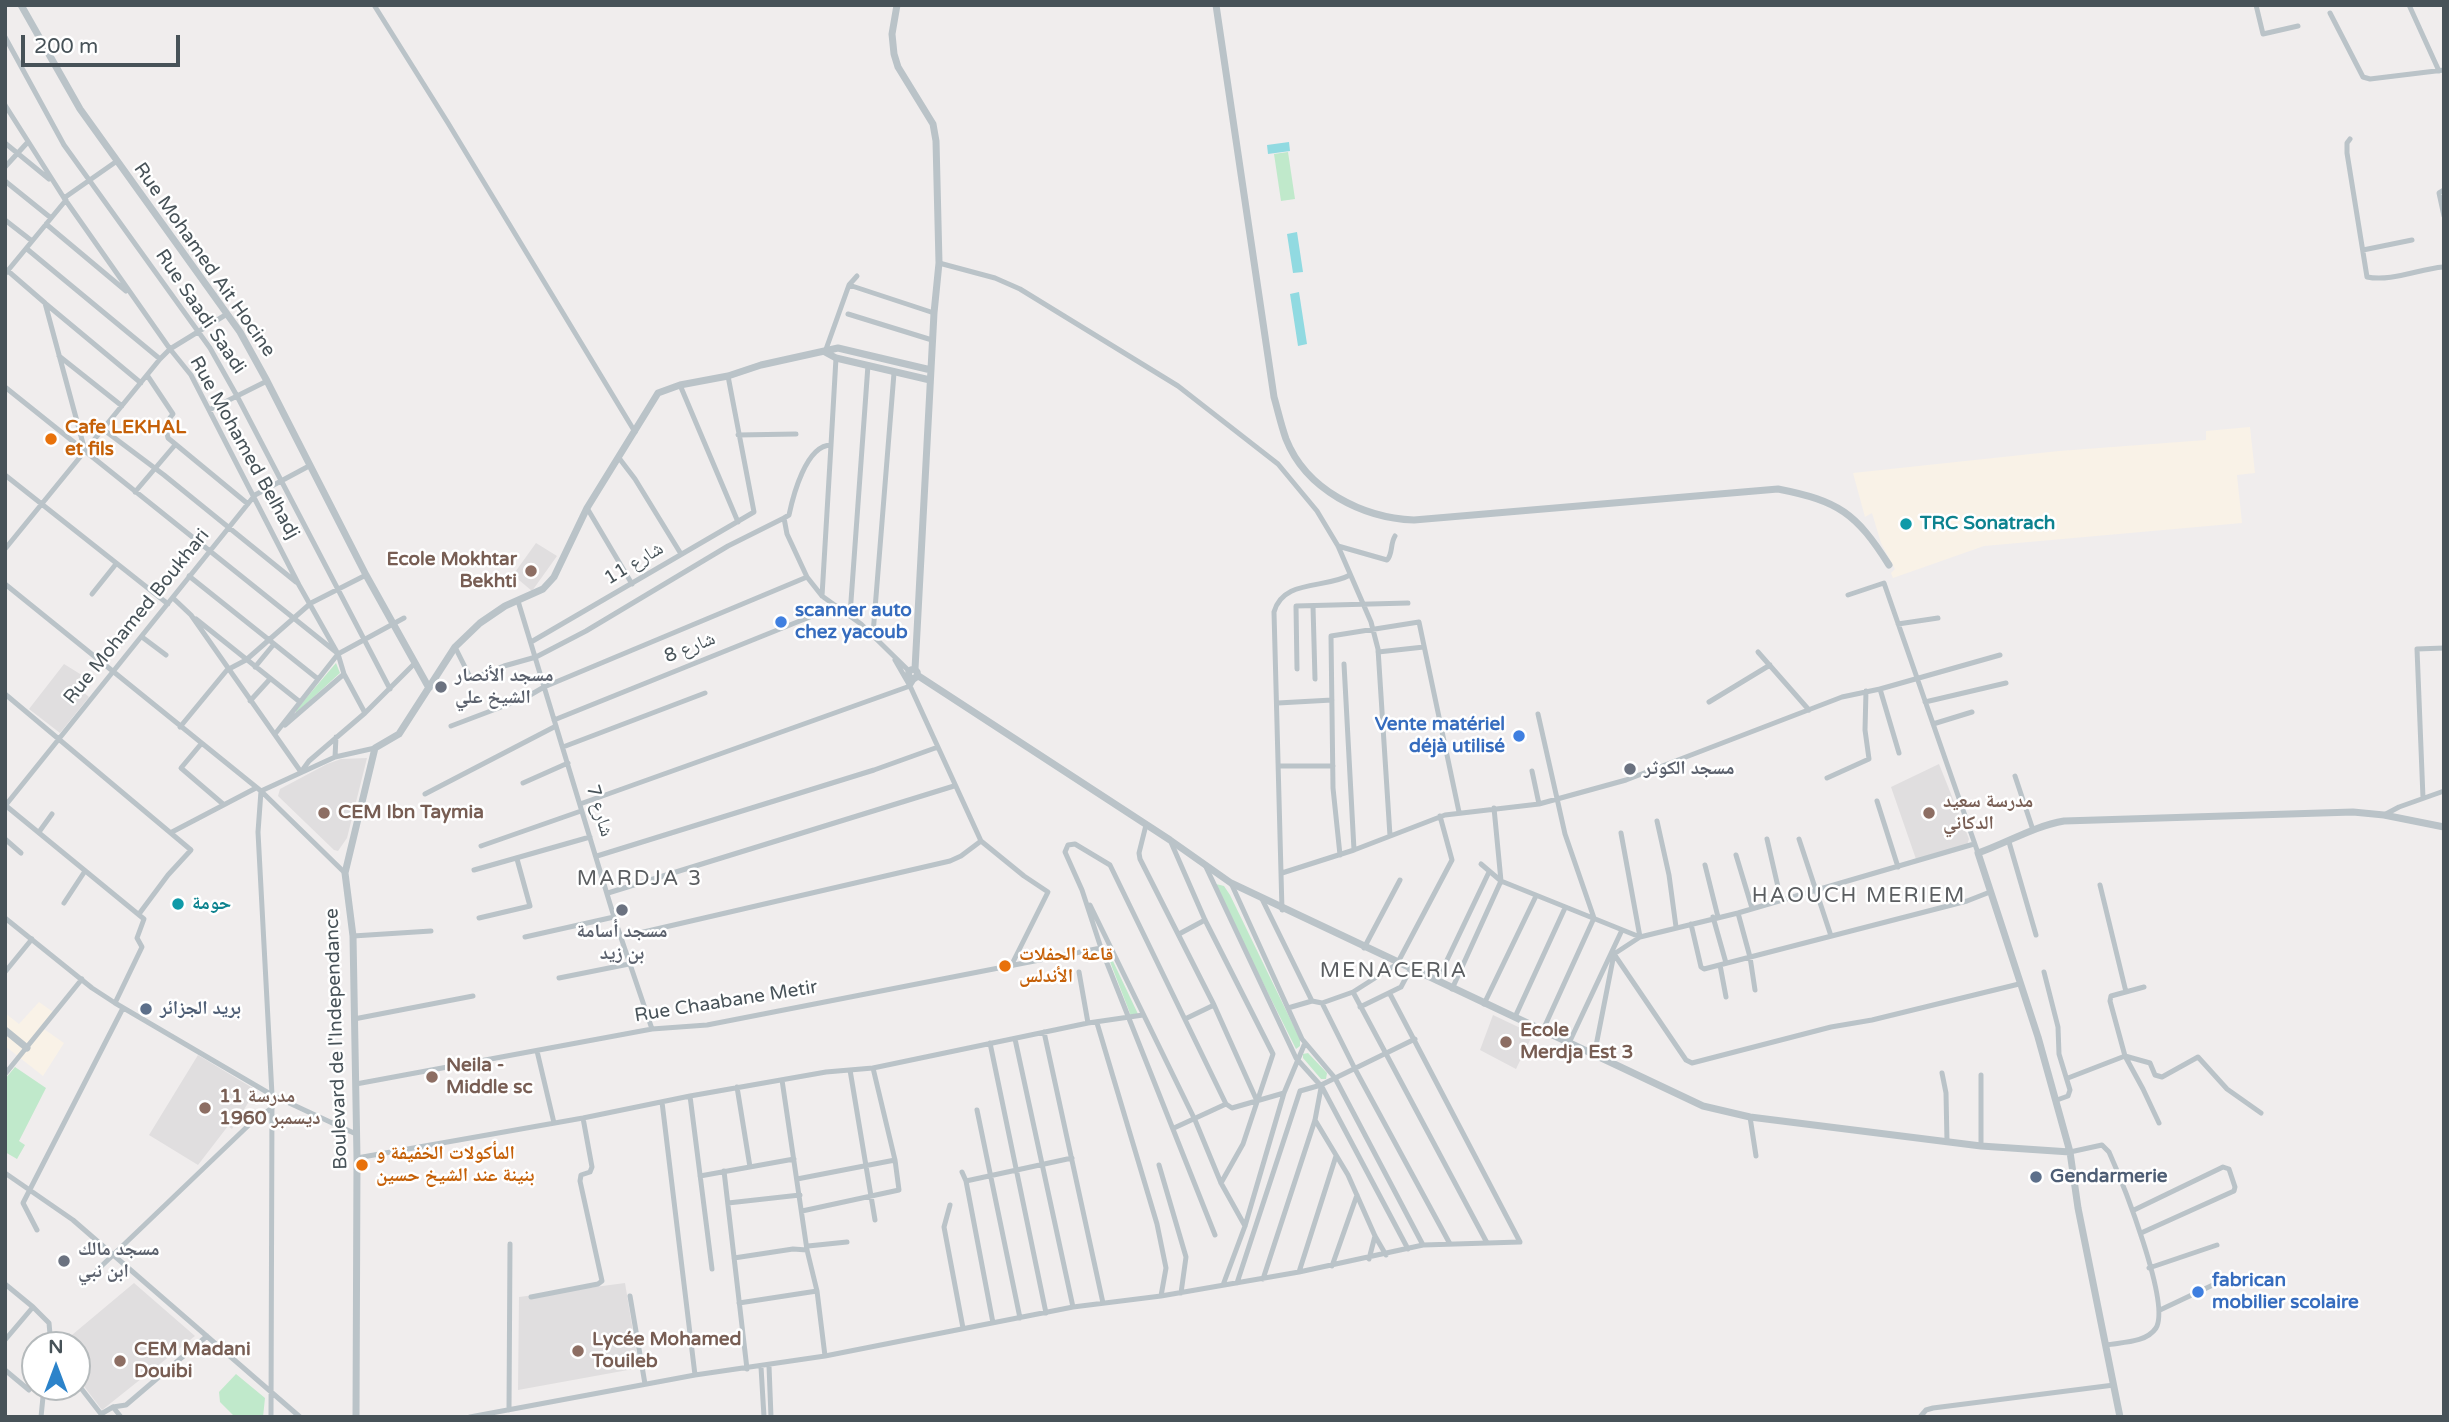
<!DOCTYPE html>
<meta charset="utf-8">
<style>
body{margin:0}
#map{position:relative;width:2449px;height:1422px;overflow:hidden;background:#f0eded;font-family:"Varela Round",sans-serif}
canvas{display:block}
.frame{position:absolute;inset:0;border:7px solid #475258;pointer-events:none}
.north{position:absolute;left:21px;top:1331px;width:70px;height:70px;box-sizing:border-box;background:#fff;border:2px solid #b5babc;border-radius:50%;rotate:0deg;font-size:19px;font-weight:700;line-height:28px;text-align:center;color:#475258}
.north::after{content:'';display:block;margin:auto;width:24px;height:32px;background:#2c83ca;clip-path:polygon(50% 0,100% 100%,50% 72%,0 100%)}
.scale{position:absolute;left:21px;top:35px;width:159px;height:32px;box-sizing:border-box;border:4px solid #475258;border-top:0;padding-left:9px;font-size:21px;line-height:24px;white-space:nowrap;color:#475258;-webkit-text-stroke:5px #fff;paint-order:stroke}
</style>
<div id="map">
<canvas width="2449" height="1422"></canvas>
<div class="frame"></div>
<div class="north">N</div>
<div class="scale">200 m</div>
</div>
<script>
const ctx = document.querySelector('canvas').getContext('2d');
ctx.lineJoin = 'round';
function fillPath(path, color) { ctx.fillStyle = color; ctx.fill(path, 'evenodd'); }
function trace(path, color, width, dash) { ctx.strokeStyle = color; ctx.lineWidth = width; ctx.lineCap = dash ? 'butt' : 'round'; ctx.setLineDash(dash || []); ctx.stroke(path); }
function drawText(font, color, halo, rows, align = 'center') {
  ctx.font = font + ' "Varela Round","Noto Naskh Arabic",sans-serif'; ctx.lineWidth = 5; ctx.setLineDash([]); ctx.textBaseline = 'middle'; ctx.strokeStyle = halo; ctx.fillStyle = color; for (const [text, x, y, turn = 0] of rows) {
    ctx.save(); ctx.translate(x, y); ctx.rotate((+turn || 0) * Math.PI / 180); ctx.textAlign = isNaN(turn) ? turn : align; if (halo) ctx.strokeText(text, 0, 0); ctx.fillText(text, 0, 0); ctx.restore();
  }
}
fillPath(new Path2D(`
 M2250,427l5,46 -18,2 5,48 -258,23 -91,32 -2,-5 4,-4 -14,-26 -9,-30 -7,4 -12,-44 206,-22 147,-11v-9z
 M39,1002l14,10 -12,15 23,16 -21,33 -38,-30v-33l14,11z`), '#f9f2e7');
fillPath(new Path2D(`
 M536,543l21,13 -25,35 -19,-16z
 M64,664l21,13 -8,10 12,10 -29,36 -31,-24z
 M367,758l-20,80 -9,13 -4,-1 -56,-54 2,-7 47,-25 14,-5z
 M1939,764l30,75 -2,6 -50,17 -26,-75z
 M1493,1015l40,19 -17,35 -36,-19z
 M198,1055l58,35 -24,39 -4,-3 -30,39 -49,-30z
 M134,1283l61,53 -93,74 -25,-33v-32h-17z
 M625,1283l14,85 -121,22 1,-93z`), '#e0dedf');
fillPath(new Path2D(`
 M1288,152l7,47 -14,2 -7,-47z
 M336,663l4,10 -44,40v-3z
 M1216,884l8,2 6,9 70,144v7l-4,3 -81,-162z
 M1107,954l4,3 27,57 -7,2z
 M1308,1053l19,20 -1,6h-5l-18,-21v-4z
 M15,1067l31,21 -27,53 6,4 -8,14 -12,-7v-73z
 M236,1374l29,24 -2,19h-28l-15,-15 -1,-10z`), '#c0e9cb');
fillPath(new Path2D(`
 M1289,142l1,9 -22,3 -1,-9z
 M1297,232l6,40 -10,1 -6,-39z
 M1299,292l8,52 -9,2 -8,-52z`), '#91dae1');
trace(new Path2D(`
 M374,5l74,118 187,309
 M2256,5l7,29 35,-8
 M2409,5l30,66
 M2330,13l33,64 7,2 74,-9
 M5,37l59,108 146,203 27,48 153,293
 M5,105l59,93 106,151 21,26 108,210 39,69 6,20 21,39
 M2350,139l-3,4v10l20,124c24,5 52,-8 76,-10
 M5,143l44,36
 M5,167l22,-24
 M5,181l46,37
 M2444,190l-5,3 5,23
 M64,198l53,-37
 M5,220l27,21
 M46,224l80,67
 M27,249l133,110
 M2363,250l49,-10
 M939,263l56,15 25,11 158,97 100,78 39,47 21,35 33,76 7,27 12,187
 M8,271l37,32 40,148
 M5,274l61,-74
 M849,285l85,28
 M46,304l95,79
 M848,314l84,26
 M825,352l24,-67 8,-9
 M59,356l63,50
 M836,358l-5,87c-25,0 -38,51 -42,70l-5,3 3,16 20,43 15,19 39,28 48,47
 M147,375l26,39 -8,10 3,14 80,66
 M680,385l58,137
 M5,387l331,265
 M209,410l58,-29
 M104,430l60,45 132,107
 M738,435l58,-1
 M619,458l16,21 46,75
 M5,475l163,129
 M135,492l40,-47
 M587,508l45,76
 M1338,546l49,14c6,-6 3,-16 8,-24
 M5,549l155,-190 10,-10 57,-35
 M189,576l129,103
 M5,584l256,207 84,82
 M92,594l24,-30
 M1848,595l36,-12 94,270
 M822,596l9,-151
 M173,598l18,17 110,157 8,-11 56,-48 50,-50
 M518,601l96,316 38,112
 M1313,606l2,73
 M850,615l18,-250
 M196,619l104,83
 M1898,624l40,-6
 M873,634l21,-261
 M142,637l24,18
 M531,642l223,-130 -26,-136
 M455,647l16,32 33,-13 32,-9 50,-26 142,-85 56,-28
 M1378,652l46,-5
 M1758,652l51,58
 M895,660l15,26 71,155 43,35 24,16 -37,74
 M1344,664l10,186
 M255,667l19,-23
 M1297,669l-1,-63 112,-3
 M1880,689l19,64
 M5,694l186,156 -23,25 -29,39
 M250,701l20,-22
 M1709,702l61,-37
 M1925,702l81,-19
 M1278,703l54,-3
 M1538,714l27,120 29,84 -51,112
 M554,720l283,-114
 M1933,724l39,-12
 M285,725l59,-51
 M451,726l74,-28 19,-11 263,-110
 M180,727l47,-57 19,-10 65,-57 55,-28
 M275,734l63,-80 66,-36
 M201,744l-20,24 42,36
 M563,747l142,-54
 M335,757l1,-20
 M1279,766h54
 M1532,771l7,33
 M2015,776l18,54
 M1827,778l42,-19 -4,-29 1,-39
 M523,783l45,-20
 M425,794l131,-68
 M2423,798l-6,-149 27,-1
 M1877,801l21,66
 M580,804l330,-118 5,-8
 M5,805l139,114 -7,19 5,9 -27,56
 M5,806l250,-311 54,-29
 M2384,815l15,-8 45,-16
 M1657,821l12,54 7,52
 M1146,825l-7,28 1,6 74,146 43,96
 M39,832l13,-18
 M172,832l84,-44
 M1621,833l19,104 98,-24 236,-69
 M5,839l16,14
 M1767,839l14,61
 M1799,839l32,97
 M1170,840l35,80 68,134 -30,90 -22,39
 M2009,842l27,93
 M481,846l100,-35
 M1340,855l-7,-67 -2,-152 88,-14 40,190
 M1736,855l16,53
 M597,856l277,-86 64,-23
 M1481,864l20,17 139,56 -26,17 -20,102
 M1705,865l13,52
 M1206,867l90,191 26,29 86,162
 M474,870l116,-33
 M1282,873l72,-23 91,-35 94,-11 87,-24 216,-83 38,-8 120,-34
 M1231,883l71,156 33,39 88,167
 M2100,885l26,107
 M608,893l346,-107
 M1262,899l50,102
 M64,903l21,-32
 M1090,905l105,215 26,63 24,43
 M1282,910l-8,-298c9,-33 51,-23 76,-37
 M1738,913l12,44 5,33
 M1713,917l13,46
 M5,918l87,70 23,15 157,92 84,39
 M479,918l51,-12 -13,-47
 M1691,924l10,43 3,2 263,-68 23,-9
 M1179,934l26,-14
 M353,936l78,-5
 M525,937l89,-20
 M622,937l328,-76 11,-5 20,-15
 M1364,948l36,-68
 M1614,954l72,106 6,3 139,-36 41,-7 147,-36
 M1720,965l6,32
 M5,972l27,-33
 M1079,972l9,51
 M2044,972l14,55 1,27 11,36 -2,6 -11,4
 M559,978l70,-14
 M1437,981l52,-109
 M2144,987l-33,9 -1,5 15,55 18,33 16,34
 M1452,989l49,-108 -7,-73
 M1353,992l44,-28 55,-104 -12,-44
 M1322,1003l33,66 95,175
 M1484,1004l52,-108
 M1360,1007l41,-20 9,-17
 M1288,1008l24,-7 10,2 31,-11 133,249
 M1515,1017l50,-109
 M354,1019l119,-23
 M1185,1019l29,-14
 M1097,1023l60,201 9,44 -5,28
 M1044,1032l59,271
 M1015,1039l58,268
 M990,1043l56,270
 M1569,1043l53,-113
 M537,1051l17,72
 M850,1070l25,150
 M1942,1073l4,20 1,49
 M5,1074l77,-95
 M1981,1075v71
 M2068,1078l57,-22 25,7 5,12 7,2 36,-20 29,32 34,24
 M782,1080l25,170 10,41 8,65
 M356,1084l296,-55 55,-4 394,-77
 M737,1087l13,80
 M690,1096l22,173
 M662,1102l33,273
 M977,1110l43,208
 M1750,1117l6,39
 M1315,1120l33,55 27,61 11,19
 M1174,1128l52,-24 6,4 52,-15
 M2070,1152l32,-7 7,7c13,29 62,151 47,176 -10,15 -34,14 -50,17
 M357,1158l226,-40 107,-22 136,-24 47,-4 215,-45 55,-8
 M1159,1165l27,92 -5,36
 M724,1171l23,198
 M962,1172l4,9 27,142
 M5,1173l68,47 227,197
 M700,1176l94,-17
 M797,1179l98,-19
 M966,1181l106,-23
 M728,1203l72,-8
 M950,1205l-6,22 19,101
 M2134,1210l89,-43 6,2 6,18 -1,4 -93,42
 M802,1211l97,-21 -4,-30 -22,-92
 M37,1230l-14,-27 100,-195
 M1215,1235l-114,-287 -19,-58 -17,-38 3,-7 7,-1 35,21 116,239
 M808,1246l39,-4
 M734,1258l59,-9 14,1
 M1369,1259l6,-23
 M1332,1266l25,-71
 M2149,1268l68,-23
 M1299,1272l37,-116
 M90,1277l162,-155 20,-14
 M1263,1279l52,-159 6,-32
 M1237,1283l63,-192 21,-6 94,-46
 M5,1284l28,23 16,16 2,22
 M1223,1285l22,-59 39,-133 21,-50
 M630,1296l15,88
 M531,1297l67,-13 4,-3 -22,-100 1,-6 9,-3 2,-5 -9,-49
 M739,1303l78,-12
 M2160,1310l74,-35
 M5,1340l28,-33
 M769,1366l2,51
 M761,1367l3,50
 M5,1370l24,20
 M77,1383l24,31 12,-7 13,-2 81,-69
 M113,1407l8,10
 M509,1410l1,-166
 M41,1417l3,-30
 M271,1417l1,-322 -14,-263 3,-41 74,-34 40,-9
 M470,1417l225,-42 130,-19 248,-49 88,-11 138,-24 124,-27 97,-3 -130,-248
 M1920,1417l6,-7 7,-2 181,-23`), '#bac3c8', 5);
trace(new Path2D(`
 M21,5l59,104 160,223 27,49 99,194 63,113
 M897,5l-5,29 2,20 4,13 35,57 3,17 3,122 -5,50 -19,356
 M1216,5l58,392c4,14 7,28 12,42 20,51 77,79 128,81l364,-31c61,12 78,24 111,76
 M825,352l11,6 94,22
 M908.5 674a4.5 4.5 0 1 1 9 0a4.5 4.5 0 1 1-9 0Z
 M917,675l253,165 61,43 472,223 47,11 231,29 89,6
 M5,1030l22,18
 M356,1417l1,-259 -4,-222 -8,-63 30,-125 24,-14 56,-87 25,-24 25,-17 38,-17 11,-12 33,-69 71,-115 22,-8 48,-9 33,-11 77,-17 93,22
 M2120,1417l-42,-209 -8,-56 -32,-115 -60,-184c29,-10 56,-27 86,-32l289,-9 31,3 60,12`), '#bac3c8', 7);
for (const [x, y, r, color] of [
 [51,439,7,"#e8710a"],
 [1906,524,7,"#0f9aa8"],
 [531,571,7,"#8d6e63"],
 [781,622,7,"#3f7fe0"],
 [441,687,7,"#6b7280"],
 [1519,736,7,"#3f7fe0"],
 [1630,769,7,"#6b7280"],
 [324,813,7,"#8d6e63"],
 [1929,813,7,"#8d6e63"],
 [178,904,7,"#0f9aa8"],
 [622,910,7,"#6b7280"],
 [1005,966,7,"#e8710a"],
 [146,1009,7,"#5c6f8a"],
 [1506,1042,7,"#8d6e63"],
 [432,1077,7,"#8d6e63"],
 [205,1108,7,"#8d6e63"],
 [362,1165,7,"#e8710a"],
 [2036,1177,7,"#5c6f8a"],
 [64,1261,7,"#6b7280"],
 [2198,1292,7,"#3f7fe0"],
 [578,1351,7,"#8d6e63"],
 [120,1361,7,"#8d6e63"]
]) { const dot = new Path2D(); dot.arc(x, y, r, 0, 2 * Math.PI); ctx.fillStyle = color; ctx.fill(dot); trace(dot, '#fff', 2.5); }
drawText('19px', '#475258', '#fff', [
 ["Rue Mohamed Ait Hocine",204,260,55],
 ["Rue Saadi Saadi",200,312,56],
 ["Rue Mohamed Belhadj",244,448,61],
 ["شارع 11",634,564,-31],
 ["Rue Mohamed Boukhari",137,617,-51],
 ["شارع 8",690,648,-22],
 ["شارع 7",599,811,73],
 ["Rue Chaabane Metir",726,1002,-9],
 ["Boulevard de l'Independance",337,1039,-92]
]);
drawText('bold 19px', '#c56008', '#fff', [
 ["Cafe LEKHAL",65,428],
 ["et fils",65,450],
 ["قاعة الحفلات",1019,955],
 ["الأندلس",1019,977],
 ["المأكولات الخفيفة و",376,1154],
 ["بنينة عند الشيخ حسين",376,1176]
], 'left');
drawText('bold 19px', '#0d838f', '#fff', [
 ["TRC Sonatrach",1920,524],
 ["حومة",192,904]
], 'left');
drawText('bold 19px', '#785e54', '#fff', [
 ["Ecole Mokhtar",517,560,"right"],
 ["Bekhti",517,582,"right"],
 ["مدرسة سعيد",1943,802],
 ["الدكاني",1943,824],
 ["CEM Ibn Taymia",338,813],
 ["Ecole",1520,1031],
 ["Merdja Est 3",1520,1053],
 ["Neila -",446,1066],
 ["Middle sc",446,1088],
 ["مدرسة 11",219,1097],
 ["ديسمبر 1960",219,1119],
 ["Lycée Mohamed",592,1340],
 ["Touileb",592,1362],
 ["CEM Madani",134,1350],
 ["Douibi",134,1372]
], 'left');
drawText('bold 19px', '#366cbe', '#fff', [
 ["scanner auto",795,611],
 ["chez yacoub",795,633],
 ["Vente matériel",1505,725,"right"],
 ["déjà utilisé",1505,747,"right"],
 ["fabrican",2212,1281],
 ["mobilier scolaire",2212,1303]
], 'left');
drawText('bold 19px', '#5b616d', '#fff', [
 ["مسجد الأنصار",455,676],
 ["الشيخ علي",455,698],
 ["مسجد الكوثر",1644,769],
 ["مسجد أسامة",622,932,"center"],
 ["بن زيد",622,954,"center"],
 ["مسجد مالك",78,1250],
 ["ابن نبي",78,1272]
], 'left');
drawText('bold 19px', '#4e5e75', '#fff', [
 ["بريد الجزائر",160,1009],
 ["Gendarmerie",2050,1177]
], 'left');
ctx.letterSpacing = '2px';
drawText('21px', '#5b5e61', '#fff', [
 ["MARDJA 3",640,879],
 ["HAOUCH MERIEM",1859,896],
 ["MENACERIA",1394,971]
]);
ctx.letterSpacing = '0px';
</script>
